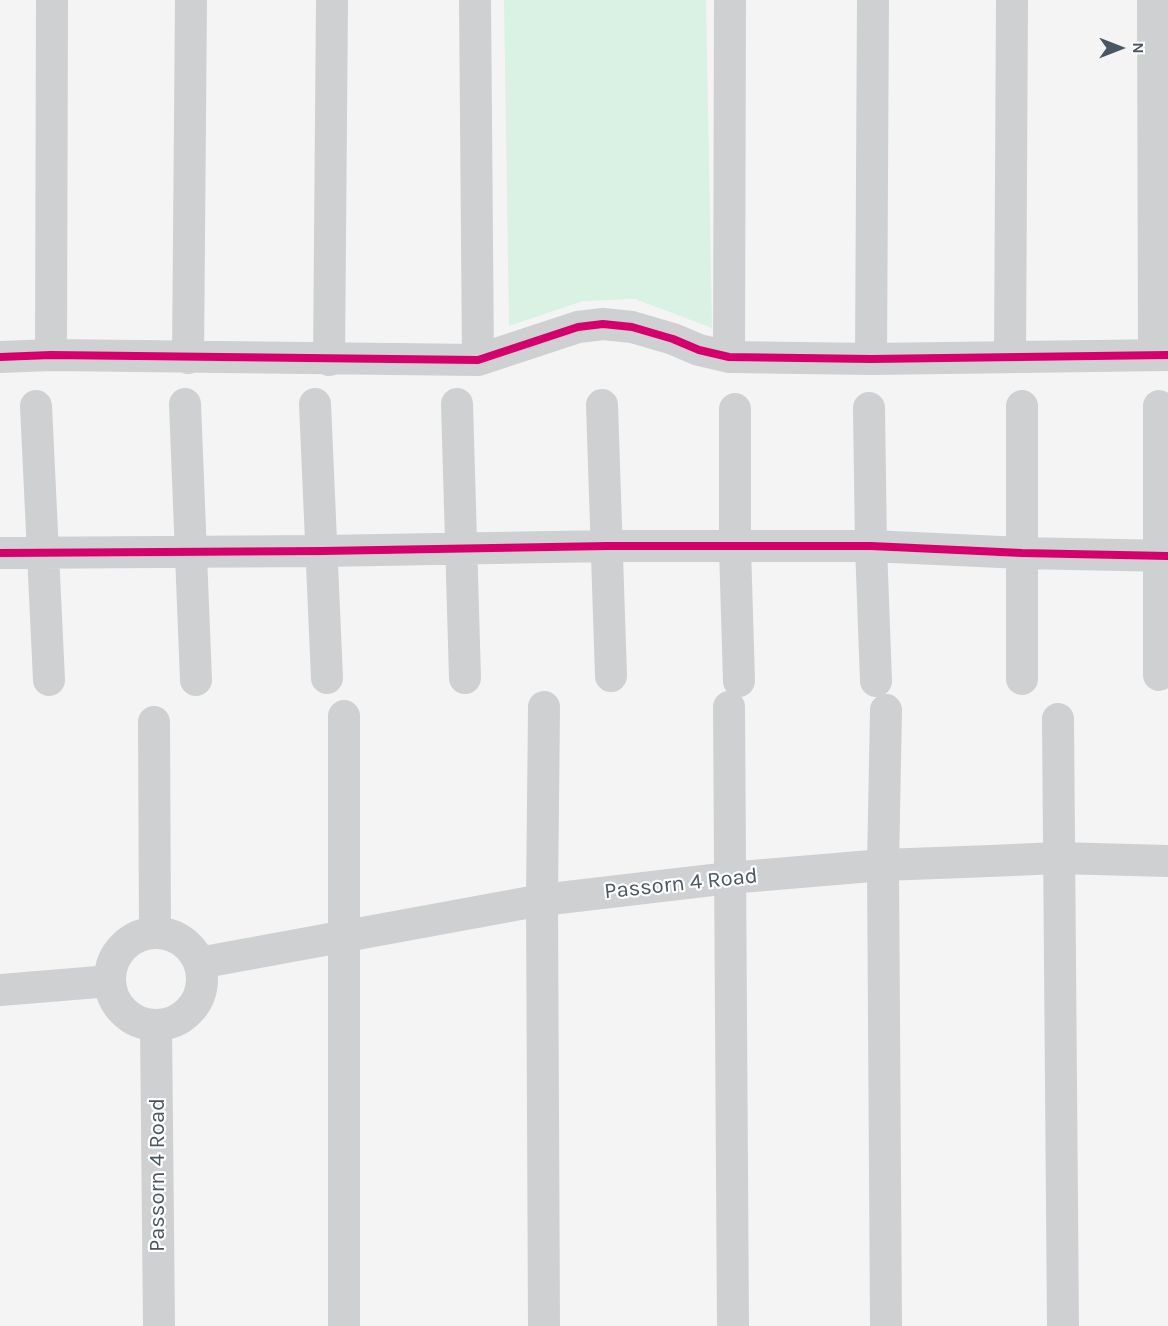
<!DOCTYPE html>
<style>
body{margin:0}
#map{position:relative;width:1168px;height:1326px;overflow:hidden;background:#f4f4f4;font-family:Karla,sans-serif}
canvas{display:block}
.north{position:absolute;left:1090px;top:18px;width:60px;height:60px;-webkit-text-stroke:4px #fff;paint-order:stroke;rotate:90deg;font-size:16px;font-weight:700;line-height:24px;text-align:center;color:#4a5661}
.north::after{content:'';display:block;margin:auto;width:21px;height:27px;background:#4a5661;clip-path:polygon(50% 0,100% 100%,50% 72%,0 100%)}
</style>
<div id="map">
<canvas width="1168" height="1326"></canvas>
<div class="north">N</div>
</div>
<script>
const ctx = document.querySelector('canvas').getContext('2d');
ctx.lineJoin = 'round';
function fillPath(path, color) { ctx.fillStyle = color; ctx.fill(path, 'evenodd'); }
function trace(path, color, width, dash) { ctx.strokeStyle = color; ctx.lineWidth = width; ctx.lineCap = dash ? 'butt' : 'round'; ctx.setLineDash(dash || []); ctx.stroke(path); }
function drawText(font, color, halo, rows, align = 'center') {
  ctx.font = font + ' Karla,sans-serif'; ctx.lineWidth = 4.5; ctx.setLineDash([]); ctx.textBaseline = 'middle'; ctx.strokeStyle = halo; ctx.fillStyle = color; for (const [text, x, y, turn = 0] of rows) {
    ctx.save(); ctx.translate(x, y); ctx.rotate((+turn || 0) * Math.PI / 180); ctx.textAlign = isNaN(turn) ? turn : align; if (halo) ctx.strokeText(text, 0, 0); ctx.fillText(text, 0, 0); ctx.restore();
  }
}
fillPath(new Path2D(`
 M504,0h202l6,328 -77,-29 -52,2 -74,25z`), '#d9f2e3');
trace(new Path2D(`
 M475,0l3,360
 M1153,0l1,355
 M51,355l1,-355
 M0,357l51,-2 427,5 100,-33 25,-3 29,3 41,12 26,11 30,7 142,2 297,-4
 M729,357l1,-357
 M1010,357l2,-357
 M188,358l3,-358
 M871,359l2,-359
 M329,360l3,-360
 M185,404l11,276
 M315,404l12,274
 M457,404l8,274
 M602,405l9,271
 M36,406l13,274
 M1022,406v273
 M869,408l2,138 5,135
 M735,409v139l4,133
 M0,553l322,-2 285,-5h264l151,7 146,3
 M1159,675v-269
 M544,707l-2,193 2,426
 M729,707l4,619
 M344,716v610
 M1058,719l5,607
 M154,722l1,210
 M110 979a46 46 0 1 1 92 0a46 46 0 1 1-92 0Z
 M199,963l343,-63 187,-22 154,-13 107,-4 68,-3 110,3
 M0,990l110,-9
 M156,1025l3,301
 M886,1326l-3,-461 3,-155`), '#ced0d2', 32);
trace(new Path2D(`
 M0,357l51,-2 427,5 100,-33 25,-3 29,3 41,12 26,11 30,7 142,2 297,-4
 M0,553l322,-2 285,-5h264l151,7 146,3`), '#d6006c', 8);
drawText('22px', '#4a5661', '#fff', [
 ["Passorn 4 Road",681,884,-6],
 ["Passorn 4 Road",158,1175,-90]
]);
</script>
